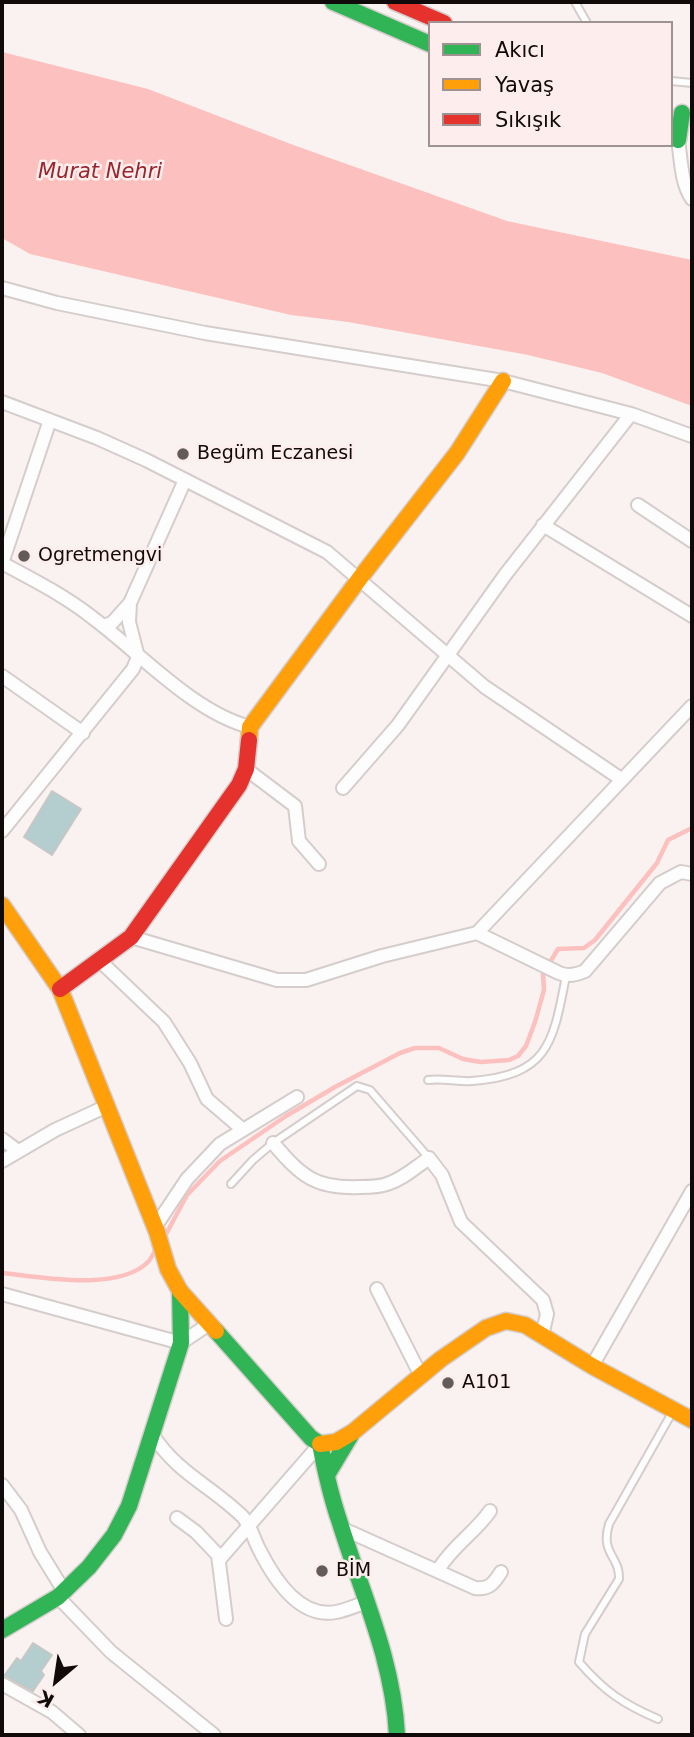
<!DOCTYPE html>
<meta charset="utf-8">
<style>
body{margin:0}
#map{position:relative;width:694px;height:1737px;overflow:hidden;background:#faf2f0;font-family:"DejaVu Sans",sans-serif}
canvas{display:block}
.frame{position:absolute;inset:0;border:4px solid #100a0a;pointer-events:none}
.legend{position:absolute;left:428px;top:21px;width:245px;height:126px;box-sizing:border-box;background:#fdeeed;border:2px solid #9e9392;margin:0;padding:9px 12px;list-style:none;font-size:21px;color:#100a0a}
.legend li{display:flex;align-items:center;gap:14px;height:35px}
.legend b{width:35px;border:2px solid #9e9392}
.north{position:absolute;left:21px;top:1646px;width:70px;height:70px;-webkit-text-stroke:5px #fdeeed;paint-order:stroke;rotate:209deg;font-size:19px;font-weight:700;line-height:28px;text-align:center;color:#100a0a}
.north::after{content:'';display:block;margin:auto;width:24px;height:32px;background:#100a0a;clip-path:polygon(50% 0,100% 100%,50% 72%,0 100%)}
</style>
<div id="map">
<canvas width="694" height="1737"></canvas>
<div class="frame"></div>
<ul class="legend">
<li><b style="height:9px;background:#30b455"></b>Akıcı</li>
<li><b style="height:9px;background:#ff9f0a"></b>Yavaş</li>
<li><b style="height:9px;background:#e5322d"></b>Sıkışık</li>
</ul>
<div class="north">K</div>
</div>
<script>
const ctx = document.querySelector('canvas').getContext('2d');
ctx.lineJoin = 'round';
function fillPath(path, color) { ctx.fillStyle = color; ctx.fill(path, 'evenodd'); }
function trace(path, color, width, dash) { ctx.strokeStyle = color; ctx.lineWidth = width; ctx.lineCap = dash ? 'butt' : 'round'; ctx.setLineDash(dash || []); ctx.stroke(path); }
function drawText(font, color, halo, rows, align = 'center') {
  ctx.font = font + ' "DejaVu Sans",sans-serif'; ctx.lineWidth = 5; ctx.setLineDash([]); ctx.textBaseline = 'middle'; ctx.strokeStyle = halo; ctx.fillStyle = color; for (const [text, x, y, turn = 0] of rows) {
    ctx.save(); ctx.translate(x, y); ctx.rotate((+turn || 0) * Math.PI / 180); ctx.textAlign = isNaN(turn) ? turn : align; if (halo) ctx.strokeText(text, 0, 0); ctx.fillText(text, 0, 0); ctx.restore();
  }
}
fillPath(new Path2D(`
 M2,52l146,37 148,57 211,75 185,39v146l-90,-33 -74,-18 -180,-33 -57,-7 -261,-61 -28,-16z`), '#fcc0be');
trace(new Path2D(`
 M164,1238l23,-43 33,-34 66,-45 49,-29 65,-34 15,-5h24l24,11 18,3 28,-2 9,-4 8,-10 9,-24 9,-32 -1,-16 15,-25 26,-1 11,-8 62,-77 11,-23 24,-12
 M2,1273c38,4 116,19 146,-11 3,-3 6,-10 9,-14`), '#fcc0be', 4.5);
const building = new Path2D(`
 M52,791l29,18 -29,46 -28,-18z
 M33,1643l19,12 -11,16 3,4 -11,16 -29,-15 13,-18 4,3z`);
fillPath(building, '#b4cdcf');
trace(building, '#c7c7c6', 2);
const lane = new Path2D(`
 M575,2l12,21
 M671,81l21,2
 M428,1080c15,-2 29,2 44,1 77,-6 81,-38 94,-105
 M231,1184l22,-24 20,-17 84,-57 13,4 59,68
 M658,1719c-35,-15 -54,-28 -79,-57l6,-28 34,-55c1,-23 -19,-25 -10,-55l64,-113`);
const street = new Path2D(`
 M678,140c3,18 3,44 14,59
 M2,288l55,15 148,30 298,48 128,33 61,22
 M2,402l95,36 49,22 181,92 158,135 136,92
 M638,505l54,36
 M543,525l149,91
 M2,563c32,17 63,33 91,55 47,35 100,94 157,109
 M2,563l48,-143
 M103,626l9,-3 17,-19
 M2,676l81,57
 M246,769l49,37 4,35 20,23
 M343,788l55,-63 107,-150 126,-161
 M2,831l131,-162 5,-12 -9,-35 1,-19 55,-123
 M477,933l82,40c9,4 17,2 26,-2l75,-88 21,-11 11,2
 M131,937l146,43h29l76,-24 95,-23 215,-227
 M99,960l65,62 26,41 17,36 35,30
 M2,1139l16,12
 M273,1143c28,33 42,46 87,44 9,0 19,0 27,-3 16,-5 29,-17 42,-26l13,17 19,47 82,78 4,14 -5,22
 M2,1161l53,-31 52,-24
 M155,1227l32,-48 33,-35 77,-47
 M377,1289l44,87
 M2,1294l179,49 28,-19
 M592,1366l100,-175
 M152,1434c26,40 58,51 90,82 9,9 11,22 17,33 14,28 40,70 77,63 11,-2 21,-7 31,-10
 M2,1485l19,25 19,42 24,39
 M177,1518l19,14 22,23 8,64
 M341,1528l134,60c14,2 19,-5 26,-16
 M219,1560l101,-116
 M438,1570c16,-26 36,-36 52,-59
 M58,1597l53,55 103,83
 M2,1684l50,28 27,23`);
const fast = new Path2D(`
 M333,2l97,42
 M678,140l4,-27
 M216,1331l95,107 9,6c5,26 11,53 20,79 22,71 53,136 57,212
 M327,1475l24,-40
 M2,1630l56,-33 31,-30 25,-32 15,-29 52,-163 -1,-52`);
const slow = new Path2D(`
 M249,740l1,-13 110,-149 97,-125 46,-72
 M2,905l58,84 97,243 11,37 12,22 36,40
 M320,1444l16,-2 17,-10 88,-73 45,-31 20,-7 19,4 67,41 100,54`);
const jam = new Path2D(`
 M395,2l49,21
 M60,989l71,-52 108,-152 7,-16 3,-29`);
trace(lane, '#d4cdcc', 10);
trace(street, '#d4cdcc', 16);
trace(fast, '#d4cdcc', 19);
trace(slow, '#d4cdcc', 19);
trace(jam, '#d4cdcc', 19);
trace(lane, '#fefdfd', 6);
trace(street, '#fefdfd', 12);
trace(fast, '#30b455', 16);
trace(slow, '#ff9f0a', 16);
trace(jam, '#e5322d', 16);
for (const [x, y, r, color] of [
 [183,454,7,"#625b5a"],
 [24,556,7,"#625b5a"],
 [448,1383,7,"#625b5a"],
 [322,1571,7,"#625b5a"]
]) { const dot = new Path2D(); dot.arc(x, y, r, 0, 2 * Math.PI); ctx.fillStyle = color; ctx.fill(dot); trace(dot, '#fdeeed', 2.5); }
drawText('19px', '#100a0a', '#fdeeed', [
 ["Begüm Eczanesi",197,454],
 ["Ogretmengvi",38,556],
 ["A101",462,1383],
 ["BİM",336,1571]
], 'left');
drawText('italic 21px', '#99252e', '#fdeeed', [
 ["Murat Nehri",100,173]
]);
</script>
